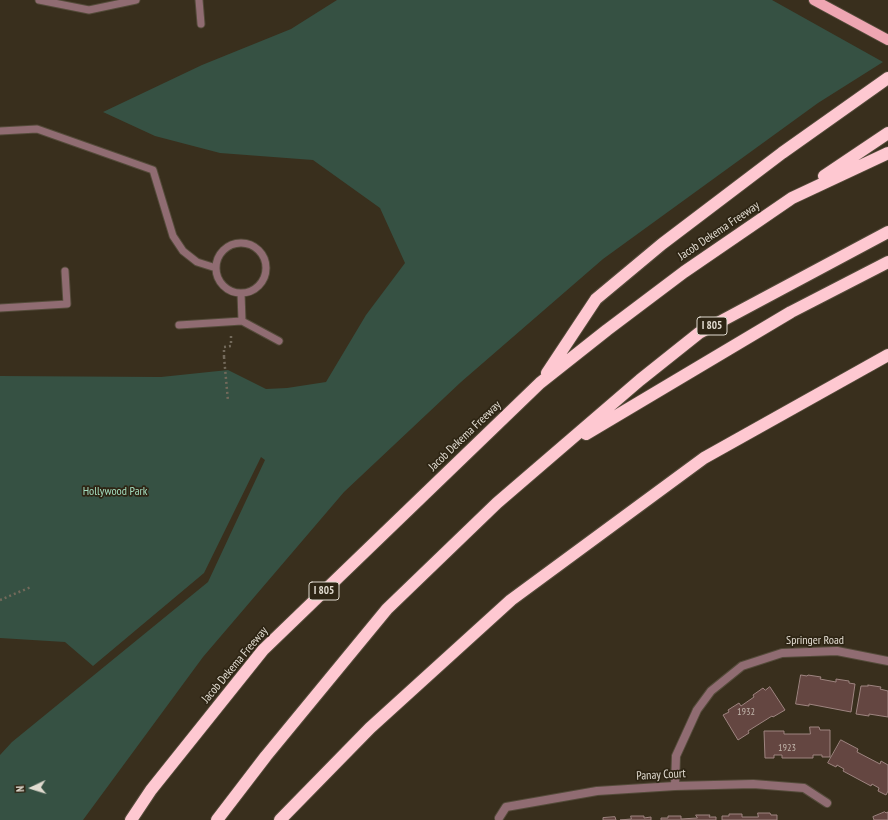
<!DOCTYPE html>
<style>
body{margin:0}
#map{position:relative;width:888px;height:820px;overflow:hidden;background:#392f1d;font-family:"PT Sans Narrow",sans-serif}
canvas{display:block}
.north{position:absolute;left:12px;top:768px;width:40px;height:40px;-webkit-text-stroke:3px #2e2514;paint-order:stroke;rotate:266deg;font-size:11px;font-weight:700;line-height:16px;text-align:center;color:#e1dbd0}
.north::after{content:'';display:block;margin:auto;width:14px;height:18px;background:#e1dbd0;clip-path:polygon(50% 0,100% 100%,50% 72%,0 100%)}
</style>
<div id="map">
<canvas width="888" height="820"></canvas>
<div class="north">N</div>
</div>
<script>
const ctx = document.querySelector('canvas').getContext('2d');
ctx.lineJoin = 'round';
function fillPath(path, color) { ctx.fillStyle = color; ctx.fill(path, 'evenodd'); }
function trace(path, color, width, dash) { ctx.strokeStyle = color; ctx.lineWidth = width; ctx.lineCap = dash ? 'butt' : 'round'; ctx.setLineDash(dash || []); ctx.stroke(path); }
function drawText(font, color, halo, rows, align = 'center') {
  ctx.font = font + ' "PT Sans Narrow",sans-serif'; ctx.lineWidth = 3.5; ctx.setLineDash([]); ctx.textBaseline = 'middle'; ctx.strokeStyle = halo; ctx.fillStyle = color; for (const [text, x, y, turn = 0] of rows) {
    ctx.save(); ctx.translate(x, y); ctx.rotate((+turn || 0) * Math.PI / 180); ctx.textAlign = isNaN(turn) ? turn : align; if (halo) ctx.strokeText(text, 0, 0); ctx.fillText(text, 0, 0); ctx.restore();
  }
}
fillPath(new Path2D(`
 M337,0h435l111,62 -65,41 -215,156 -142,123 -117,110 -141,165 -120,163h-83v-65l12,-13 196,-160 57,-122 -4,-3 -57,116 -111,93 -28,-24 -65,-4v-262l161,1 67,-7 38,19 21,-1 39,-6 40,-67 39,-52 -25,-55 -67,-48 -93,-7 -65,-17 -52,-24 99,-47 89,-36z`), '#365143');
const building = new Path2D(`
 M801,675l6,1 1,-1 13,2 -1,2 16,3v-3l13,2v2l6,1 -4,28 -42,-8v2l-13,-2z
 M868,685l13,2 -1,2 8,2v26l-19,-3v2l-13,-2 5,-28h7z
 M770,687l15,23 -12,7 -1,-1 -24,15 1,2 -11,7 -15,-25 6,-3 -1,-2 11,-7 2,3 13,-9 -1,-2 10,-7 2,2z
 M810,727h9l1,3h10v27h-8v-2h-9v3h-31v-3h-8v3h-9l-1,-27h20v3h26z
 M841,740l17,9 -1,3 23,12 1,-3 7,4v26l-2,4 -8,-4 1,-3 -7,-4 -1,2 -28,-15 1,-2 -7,-4 -1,2 -8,-4z
 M885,812l1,1 2,-1v8h-14l-1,-3z
 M758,813h12l1,2h6v5h-55v-4h7v-2h13v3h16z
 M696,815h14l-1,2h7v3h-55v-2h7v-2h13v3l16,-1z
 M631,816h13v2l7,-1v3h-31l11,-1z
 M615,817l1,3h-13v-2z`);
fillPath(building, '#644641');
trace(building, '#9e8480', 1);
const lane = new Path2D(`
 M39,0l50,10 47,-10
 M199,0l2,24
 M0,131l37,-2 116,41 20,66 10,15 14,11 19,6
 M216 268a25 25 0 1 1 50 0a25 25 0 1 1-50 0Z
 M241,293l1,28
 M0,308l67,-4 -2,-33
 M179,325l63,-4 37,20`);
const street = new Path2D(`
 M675,786l1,-30 21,-46 14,-19 31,-25 40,-13 55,-2 51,10
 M499,818l7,-11 91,-16 78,-5 78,-2 51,4 23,15`);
const primary = new Path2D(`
 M814,0l74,40`);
const highway = new Path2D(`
 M824,176l64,-43
 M547,373l49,-74 66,-55 120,-91 106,-75
 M586,434l205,-122 97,-50
 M131,820l20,-30 112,-140 277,-267 67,-53 77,-58 108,-74 96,-45
 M217,820l49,-64 121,-147 110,-106 143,-123 59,-47 189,-101
 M280,820l90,-92 141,-128 193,-142 184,-103`);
trace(lane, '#544b3a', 9);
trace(street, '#544b3a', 10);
trace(primary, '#544b3a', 12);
trace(highway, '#544b3a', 14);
trace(new Path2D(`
 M224,357l4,44
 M224,357v-10l7,-1v-13
 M0,600l31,-13`), '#736a5b', 2.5, [2, 3]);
trace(lane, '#906c72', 7);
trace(street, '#906c72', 8);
trace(primary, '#eea6b2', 10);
trace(highway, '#fec8d1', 12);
drawText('10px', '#c2b6ac', null, [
 ["1932",746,712],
 ["1923",787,748]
]);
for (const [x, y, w] of [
 [712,326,30],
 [324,591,30]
]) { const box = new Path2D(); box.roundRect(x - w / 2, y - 9, w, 18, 3); ctx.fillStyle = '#2e2514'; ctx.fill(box); trace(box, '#e1dbd0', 1); }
drawText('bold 11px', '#e1dbd0', null, [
 ["I 805",712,326],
 ["I 805",324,591]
]);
drawText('12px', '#e1dbd0', '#2e2514', [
 ["Jacob Dekema Freeway",719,231,-34],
 ["Jacob Dekema Freeway",465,436,-44],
 ["Springer Road",815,641],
 ["Jacob Dekema Freeway",235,665,-50],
 ["Panay Court",661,775,-3]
]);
drawText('12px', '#a4dec0', '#2e2514', [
 ["Hollywood Park",115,492]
]);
</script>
